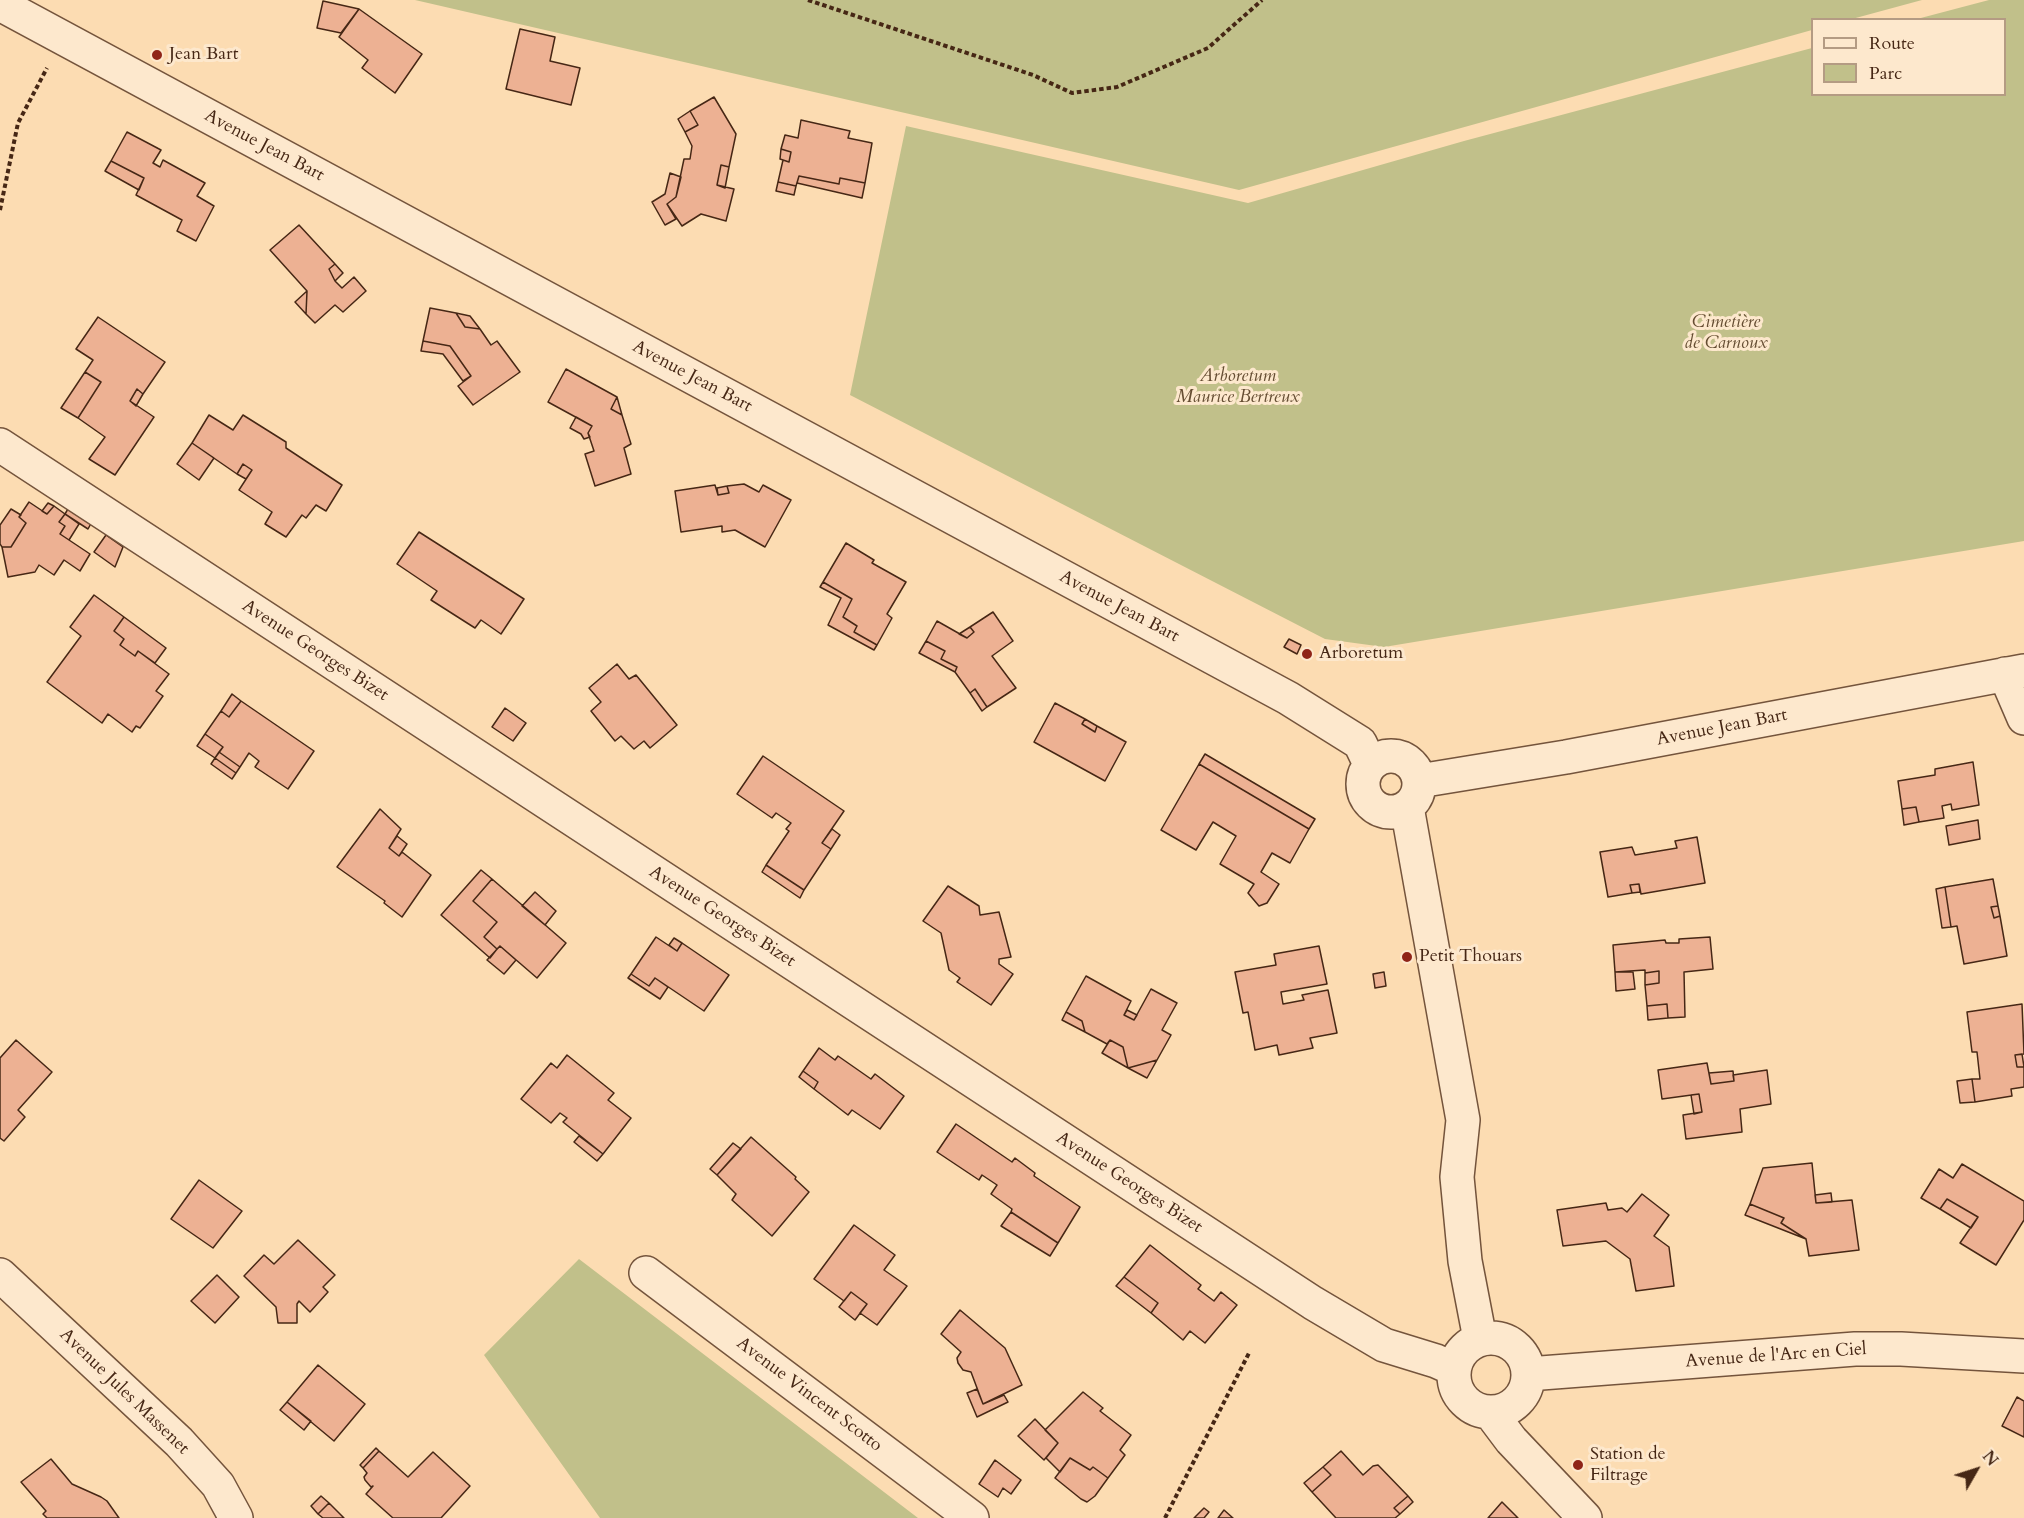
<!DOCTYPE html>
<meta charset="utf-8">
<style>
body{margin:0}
#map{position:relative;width:2024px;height:1518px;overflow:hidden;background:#fcdcb2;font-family:Cardo,serif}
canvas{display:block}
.legend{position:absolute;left:1811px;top:18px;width:195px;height:78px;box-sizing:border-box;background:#fde8cd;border:2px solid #b49b83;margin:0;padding:8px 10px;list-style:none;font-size:18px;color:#462715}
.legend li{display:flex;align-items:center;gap:12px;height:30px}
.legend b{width:30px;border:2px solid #b49b83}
.north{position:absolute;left:1946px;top:1440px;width:60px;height:60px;-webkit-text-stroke:4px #fde8cd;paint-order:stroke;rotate:51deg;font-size:16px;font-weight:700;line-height:24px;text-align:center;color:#462715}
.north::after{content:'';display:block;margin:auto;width:21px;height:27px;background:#462715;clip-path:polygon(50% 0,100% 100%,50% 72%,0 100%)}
</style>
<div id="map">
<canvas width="2024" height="1518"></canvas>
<ul class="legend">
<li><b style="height:8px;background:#fde8cd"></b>Route</li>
<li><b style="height:16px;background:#c1c08a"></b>Parc</li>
</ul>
<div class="north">N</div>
</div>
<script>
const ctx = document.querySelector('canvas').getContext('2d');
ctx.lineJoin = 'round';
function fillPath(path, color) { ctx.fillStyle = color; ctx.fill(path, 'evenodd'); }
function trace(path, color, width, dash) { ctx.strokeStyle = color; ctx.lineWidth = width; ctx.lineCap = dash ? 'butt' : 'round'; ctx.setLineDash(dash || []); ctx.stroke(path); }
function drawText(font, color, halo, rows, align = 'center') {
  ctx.font = font + ' Cardo,serif'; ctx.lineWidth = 6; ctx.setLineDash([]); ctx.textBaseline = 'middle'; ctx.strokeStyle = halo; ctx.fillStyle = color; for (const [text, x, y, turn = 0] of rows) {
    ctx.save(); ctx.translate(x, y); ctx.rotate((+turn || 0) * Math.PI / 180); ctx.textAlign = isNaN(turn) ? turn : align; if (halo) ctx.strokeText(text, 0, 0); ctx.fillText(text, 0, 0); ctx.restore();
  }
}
fillPath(new Path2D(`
 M415,0h1507l-70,19 -40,1v10l-573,160z
 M1989,0h35v541l-640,106 -59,-8 -475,-244 56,-269 342,77 216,-62 348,-93v46h192v-74l-87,-1z
 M579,1259l339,259h-318l-116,-163z`), '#c1c08a');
const building = new Path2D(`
 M323,1l36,8 -18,24 -24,-5z
 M359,9l63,45 -27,39 -33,-25 6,-8 -29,-23z
 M520,29l35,8 -5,24 30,7 -9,37 -65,-16z
 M714,97l22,37 -7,33 -8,-2 -4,20 17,4 -8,32 -25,-7 -19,12 -15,-22 9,-7 8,-38h6l2,-13 -7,-14 13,-7 -8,-14z
 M690,111l8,14 -13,7 -7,-13z
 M801,120l49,11 -2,7 24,5 -7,40 -25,-5 -1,6 -40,-8 -3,10 -18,-4 5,-22 6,2 2,-10 -10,-3 4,-14 13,3z
 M127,132l34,18 -8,13 7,4 3,-7 42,23 -8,13 17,10 -18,35 -19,-10 5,-11 -46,-25 8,-17 -33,-17z
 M781,149l10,3 -2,10 -9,-3z
 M111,161l33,17 -5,12 -34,-19z
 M721,165l8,2 -4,21 -8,-3z
 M670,173l11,4 -5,20 -9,7 9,15 -11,6 -13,-23 13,-8z
 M799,176l40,8 1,-6 25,5 -3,15 -65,-15z
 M778,182l18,4 -2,9 -18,-4z
 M299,225l36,39 -6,5 6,12 7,7 12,-11 12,14 -23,21 -8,-7 -20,18 -9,-9 1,-23 -37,-41z
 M335,264l8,9 -8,8 -6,-12z
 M307,291l-1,23 -11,-12z
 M430,308l26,5 9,14 15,2 11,16 6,-4 23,31 -47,33 -15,-19 13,-10 -21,-30 -27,-5z
 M456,313l14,3 10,13 -15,-2z
 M98,317l67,45 -22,32 -6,-5 -7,12 24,16 -39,58 -26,-16 16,-22 -27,-19 23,-36 -16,-10 8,-12 -17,-11z
 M423,341l27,5 21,30 -8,5 -20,-27 -22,-3z
 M566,369l51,28 -6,12 11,6 9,29 -7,4 7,26 -36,12 -10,-32 9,-3 -6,-18 4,-7 -44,-24z
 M85,372l16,10 -23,36 -17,-10z
 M137,389l6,5 -7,12 -6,-5z
 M617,397l5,18 -11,-6z
 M209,415l24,15 10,-15 43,27v6l56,37 -16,26 -10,-6 -10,13 -4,-3 -16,22 -21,-13 7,-12 -33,-22 13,-20 -9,-6 -6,10 -45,-31z
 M576,417l16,9 -4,7 2,4 -6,2 -3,-5 -11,-6z
 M192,443l22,15 -15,22 -22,-16z
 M243,464l9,6 -6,9 -9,-5z
 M744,484l15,8 4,-7 28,15 -26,47 -30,-17 -13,2v-6l-41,6 -6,-41 40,-6 3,10 11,-2 -2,-7z
 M727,486l2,7 -11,2 -1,-7z
 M29,502l18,12 7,-8 11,8 -6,8 6,4 -5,8 30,20 -10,17 -16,-11 -10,15 -15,-10 -4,7 -27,5 -6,-30h9l15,-24 -7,-6z
 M72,502l23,14 -7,13 -23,-15z
 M48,503l6,3 -7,8 -5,-3z
 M11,509l10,6 -2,2 7,6 -15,24h-9l-2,-3v-19z
 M65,514l14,10 -10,16 -9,-6 5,-8 -6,-4z
 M419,532l105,67 -23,35 -20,-14 -6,8 -44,-28 6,-9 -40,-27z
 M106,535l17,12 -8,20 -21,-15z
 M846,543l28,17 -2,3 34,19 -19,32 5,4 -15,27 -23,-13 3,-6 -14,-9 9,-18 -29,-17z
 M823,582l29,17 -9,18 14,9 -3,6 23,13 -3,5 -46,-25 13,-27 -21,-11z
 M94,595l30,22 -10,14 10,8 -4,6 15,11 3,-5 31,23 -13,17 7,5 -23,32 -4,-2 -4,6 -24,-18 -6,9 -55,-41 34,-46 -11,-9z
 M993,612l20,29 -21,15 24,32 -29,19 -12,-18 -5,4 -15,-21 2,-5 -16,-8 4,-8 -19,-10 11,-20 30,17 7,-6 -4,-5z
 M124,617l42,31 -11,15 -17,-12 -3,5 -15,-11 4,-6 -10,-8z
 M970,627l4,5 -7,6 -8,-4z
 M1289,639l12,6 -4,9 -13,-7z
 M926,641l19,10 -4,8 16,8 -2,5 -36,-19z
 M617,664l12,15 7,-4 41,50 -27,23 -6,-7 -10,8 -13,-13 -6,5 -24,-30 10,-9 -12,-14z
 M975,689l12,18 -5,4 -12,-18z
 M232,694l9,7 -12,16 -8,-6z
 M241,701l73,50 -26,38 -33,-22 4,-6 -10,-8 -9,14 -21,-15 4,-5 -18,-13 16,-23 8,6z
 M1055,703l30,16 -3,5 13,8 2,-6 29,16 -21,39 -71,-39z
 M505,708l21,15 -13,18 -21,-14z
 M1085,719l12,7 -2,6 -13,-8z
 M205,734l18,13 -8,11 -18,-12z
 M219,752l21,15 -4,6 -21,-15z
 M1205,754l110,65 -6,10 -110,-65z
 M763,756l81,55 -22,32 9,6 -27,41 -38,-25 23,-34 -3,-2 5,-6 -15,-10 -4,5 -35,-24z
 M215,758l21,15 -4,6 -21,-15z
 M1973,762l6,43 -27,5 -1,-6 -9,2 2,12 -25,4 -3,-15 -14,2 -4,-28 37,-6v-6z
 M1199,764l110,65 -19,34 -18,-10 -11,19 18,12 -12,19 -8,3 -11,-13 6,-9 -34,-20 16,-28 -23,-14 -17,28 -35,-20z
 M1916,807l3,15 -15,3 -2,-16z
 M380,809l21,20 -12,19 10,8 3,-4 29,23 -29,42 -18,-14 1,-2 -48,-34z
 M1978,820l2,19 -31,6 -3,-19z
 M832,829l8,6 -9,14 -9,-6z
 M397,836l10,8 -8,12 -10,-8z
 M1697,837l8,46 -64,11 -2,-10 -9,1 2,8 -24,4 -8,-45 32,-5 3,8 42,-7 -2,-7z
 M766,865l38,25 -4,8 -38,-26z
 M481,870l11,9 -19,22 24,21 -13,15 13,12 -7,9 -49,-43z
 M492,879l74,64 -29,35 -37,-32 -3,3 -13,-12 13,-15 -24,-21z
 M1993,879l5,27 -7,1 3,11 6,-2 7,40 -43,8 -7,-38 -6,1 -6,-40z
 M1639,884l1,8 -8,1 -2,-8z
 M948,886l31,20 1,9 19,-3 12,45 -12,2v5l14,10 -22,31 -34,-23 3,-4 -11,-8 -8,-37 -18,-12z
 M1945,887l6,40 -9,1 -6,-39z
 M535,892l21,19 -11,14 -23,-19z
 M1998,906l2,10 -6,2 -3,-11z
 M656,937l21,14 5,-8 47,32 -25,36 -49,-33 -6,8 -18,-12z
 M1710,937l3,32 -29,3 1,45 -17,1 -1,-14 -20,2 -2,-21 14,-2v-12l-14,2v-3l-30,2 -2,-27 52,-5 1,3h13v-4z
 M674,938l8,5 -5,8 -8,-6z
 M500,946l16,14 -12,14 -17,-14z
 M1319,946l8,38 -46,8 2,12 21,-4 -2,-5 26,-5 9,43 -27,5 3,10 -34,7 -2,-10 -22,5 -7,-38 -5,1 -8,-41 41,-7 -2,-11z
 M1659,971v12l-14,2v-12z
 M1384,972l2,14 -11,2 -2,-14z
 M1615,972h18l2,17 -19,2z
 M631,974l18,12 6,-8 13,9 -8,12 -32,-21z
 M1086,976l45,25 -7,14 10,5 17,-31 26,14 -15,27 9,5 -14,25 -29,8 -5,-21 -13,-7 -3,4 -22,-12 -3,-11 -16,-9z
 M1667,1004l1,14 -20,2 -1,-14z
 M2022,1004l2,50 -9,1 2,12h7v20l-13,2 1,7 -37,6 -3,-23h8l-3,-27h-5l-5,-40z
 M1127,1010l10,5 -3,5 -10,-5z
 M1066,1012l16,9 3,11 -23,-12z
 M16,1040l36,32 -34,38 7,7 -21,24 -4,-3v-80z
 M1110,1040l13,7 5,21 -26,-15z
 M819,1048l16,12 3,-4 33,23 4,-5 29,22 -24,33 -28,-19 -4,5 -34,-26 4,-7 -15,-11z
 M2022,1054l2,13h-7l-2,-12z
 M567,1055l47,38 -6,7 23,18 -28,36 -40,-32 4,-4 -7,-5 -9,10 -30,-24 30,-36 6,5z
 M1157,1060l-10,18 -19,-10z
 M1707,1063l4,21 23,-3 -1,-6 34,-5 4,34 -31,5 2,23 -56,7 -3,-24 19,-3 -3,-18 -37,5 -4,-29z
 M803,1071l15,11 -4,7 -15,-12z
 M1733,1071l1,10 -23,3 -2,-11z
 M1972,1079l3,23 -15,1 -3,-22z
 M1699,1094l3,18 -8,2 -3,-19z
 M956,1124l56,38 3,-4 20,15 -1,3 46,31 -22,36 -47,-31 1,-3 -21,-15 6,-9 -15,-10 -3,5 -42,-28z
 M579,1136l24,18 -6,7 -23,-19z
 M751,1137l45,40 -1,2 14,13 -37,44 -40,-36 4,-6 -19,-19z
 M733,1143l8,6 -24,26 -7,-6z
 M1812,1163l4,40 36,-3 7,50 -50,6 -3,-17 -25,-16 3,-5 -34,-14 13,-36z
 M1962,1164l62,37v19l-28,45 -36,-22 18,-26 -31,-18 -7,10 -19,-11 18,-29 14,9z
 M199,1180l43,31 -29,37 -42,-29z
 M1831,1193l1,9 -16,1 -1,-8z
 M1642,1194l27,21 -15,21 15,11 5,39 -38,5 -6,-32 -24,-18 -43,5 -6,-36 49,-7 2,7 14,-2 5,4z
 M1947,1199l31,18 -7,11 -31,-19z
 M1750,1204l34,14 -3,5 25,16 -61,-24z
 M1011,1212l47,31 -8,13 -49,-30z
 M854,1225l41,30 -11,15 23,16 -30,39 -17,-12 7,-9 -16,-12 -7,9 -30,-22z
 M298,1240l37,35 -12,12 5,5 -18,20 -11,-11 -2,3v19h-19l-2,-16 -32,-31 20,-21 10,9z
 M1150,1245l51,40 -3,4 16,12 7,-9 16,13 -32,38 -15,-12 -7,9 -32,-27 7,-10 -34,-26z
 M217,1275l22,22 -24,26 -24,-22z
 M1124,1277l34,26 -7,10 -35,-27z
 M851,1292l16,12 -12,16 -16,-13z
 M960,1310l45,38 17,37 -39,19 -12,-32 -8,-2 -5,-7 -1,-5 4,-6 -20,-18z
 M318,1365l47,39 -31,37 -47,-39z
 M977,1389l6,15 21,-9 4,7 -31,15 -10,-24z
 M1083,1392l20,16 -3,3 31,24 -11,15 5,5 -17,23 -15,-11 -3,3 -20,-12 -10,14 -14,-14 12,-15 -13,-13z
 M2017,1397l7,4v36l-22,-11z
 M287,1402l24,19 -7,9 -24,-20z
 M1035,1419l23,24 -14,17 -26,-24z
 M376,1448l3,3 -16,17 -3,-3z
 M379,1451l29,26 25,-25 37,34 -29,32h-48l-27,-24 7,-8 -2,1 -6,-7 -1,-3 3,-4 -4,-5z
 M1341,1451l22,24 10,-9 5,-1 30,31 -14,12 6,6 -5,4h-59l-24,-26 19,-17 -8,-8z
 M1070,1458l20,12 3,-3 15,11 -13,18 -8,6 -6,-3 -26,-21z
 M51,1459l21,25 29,13 6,4 12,17h-72l-4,-4 3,-3 -25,-29z
 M995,1460l26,20 -10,14 -8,-6 -5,9 -19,-13z
 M1323,1467l8,8 -19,17 -8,-9z
 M321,1496l8,7 -11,11 -7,-8z
 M1408,1496l5,6 -13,12 -6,-6z
 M1502,1502l16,16h-30z
 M329,1503l15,15h-21l-5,-4z
 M1204,1508l5,4 -5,6h-10z
 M1224,1510l9,8h-15z`);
fillPath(building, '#edb193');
trace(building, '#462715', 1.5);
const minor = new Path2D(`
 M0,4l1288,694 72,45 10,21
 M0,445l1313,858 71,42 52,16 18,8
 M2005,674l19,44
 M1363 784a28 28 0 1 1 56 0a28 28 0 1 1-56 0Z
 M1419,781l147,-24 458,-86
 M1407,807l56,313 -6,57 8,84 15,78
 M646,1273l326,245
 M0,1275l179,167 39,43 18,33
 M1454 1375a37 37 0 1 1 74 0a37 37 0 1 1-74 0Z
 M1528,1374l327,-25h46l123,7
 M1490,1412l21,28 74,78`);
trace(minor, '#74543c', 36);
trace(new Path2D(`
 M808,0l225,75 39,18 45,-6 91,-39 54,-48
 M0,210l18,-87 29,-55
 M1165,1518l84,-165`), '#462715', 4, [4.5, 3]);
trace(minor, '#fde8cd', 33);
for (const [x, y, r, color] of [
 [157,55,6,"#8f2418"],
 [1307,654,6,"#8f2418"],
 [1407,957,6,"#8f2418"],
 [1578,1465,6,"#8f2418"]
]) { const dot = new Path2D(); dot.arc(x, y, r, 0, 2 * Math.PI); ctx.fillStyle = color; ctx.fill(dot); trace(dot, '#fde8cd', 2); }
drawText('18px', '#462715', '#fde8cd', [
 ["Jean Bart",169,55],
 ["Arboretum",1319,654],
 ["Petit Thouars",1419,957],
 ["Station de",1590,1455],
 ["Filtrage",1590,1476]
], 'left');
drawText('18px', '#462715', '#fde8cd', [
 ["Avenue Jean Bart",264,146,28],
 ["Avenue Jean Bart",692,377,28],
 ["Avenue Jean Bart",1119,607,28],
 ["Avenue Georges Bizet",315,651,33],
 ["Avenue Jean Bart",1722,728,-11],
 ["Avenue Georges Bizet",722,917,33],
 ["Avenue Georges Bizet",1129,1183,33],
 ["Avenue de l'Arc en Ciel",1776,1356,-4],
 ["Avenue Jules Massenet",124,1392,44],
 ["Avenue Vincent Scotto",809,1395,37]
]);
drawText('italic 18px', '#654d32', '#fde8cd', [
 ["Cimetière",1726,323],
 ["de Carnoux",1726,344],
 ["Arboretum",1238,377],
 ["Maurice Bertreux",1238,398]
]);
</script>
